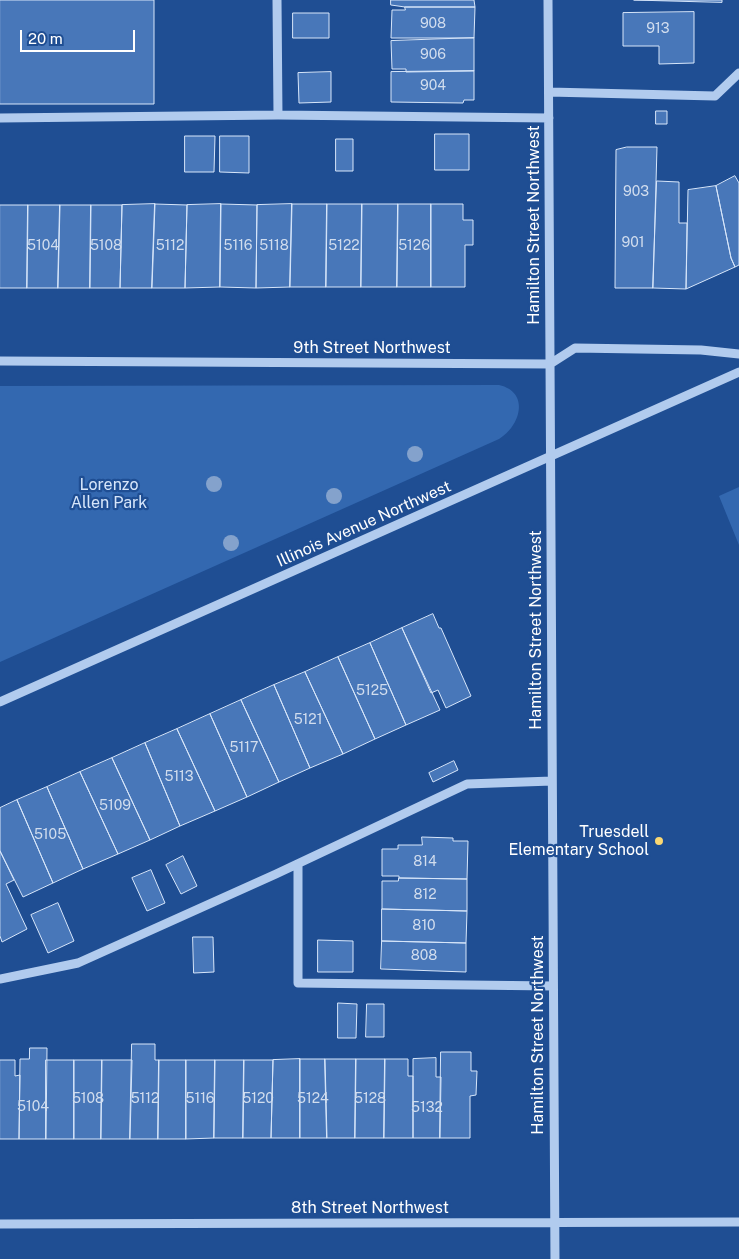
<!DOCTYPE html>
<style>
body{margin:0}
#map{position:relative;width:739px;height:1259px;overflow:hidden;background:#1f4e93;font-family:"Public Sans",sans-serif}
canvas{display:block}
.scale{position:absolute;left:20px;top:30px;width:115px;height:22px;box-sizing:border-box;border:2px solid #fff;border-top:0;padding-left:6px;font-size:15px;line-height:18px;white-space:nowrap;color:#fff;-webkit-text-stroke:4px #1f4e93;paint-order:stroke}
</style>
<div id="map">
<canvas width="739" height="1259"></canvas>
<div class="scale">20 m</div>
</div>
<script>
const ctx = document.querySelector('canvas').getContext('2d');
ctx.lineJoin = 'round';
function fillPath(path, color) { ctx.fillStyle = color; ctx.fill(path, 'evenodd'); }
function trace(path, color, width, dash) { ctx.strokeStyle = color; ctx.lineWidth = width; ctx.lineCap = dash ? 'butt' : 'round'; ctx.setLineDash(dash || []); ctx.stroke(path); }
function drawText(font, color, halo, rows, align = 'center') {
  ctx.font = font + ' "Public Sans",sans-serif'; ctx.lineWidth = 4.5; ctx.setLineDash([]); ctx.textBaseline = 'middle'; ctx.strokeStyle = halo; ctx.fillStyle = color; for (const [text, x, y, turn = 0] of rows) {
    ctx.save(); ctx.translate(x, y); ctx.rotate((+turn || 0) * Math.PI / 180); ctx.textAlign = isNaN(turn) ? turn : align; if (halo) ctx.strokeText(text, 0, 0); ctx.fillText(text, 0, 0); ctx.restore();
  }
}
fillPath(new Path2D(`
 M499,385c31,7 22,41 0,54l-499,223v-276z
 M739,487v58l-20,-49z`), '#3368b0');
const building = new Path2D(`
 M0,0h154v104h-154z
 M391,0h83l1,7h-70l-14,-2z
 M634,0h88v2z
 M405,7h70l-1,31h-83l1,-28h13z
 M694,12v51l-35,1v-18h-36v-33z
 M293,13h36v25h-36z
 M474,38v33l-68,1v-3h-14l-1,-28z
 M474,71v29h-10l-1,3 -72,-1v-30z
 M331,72v30l-32,1 -1,-30z
 M656,111h11v13h-11z
 M435,134h34v36h-34z
 M185,136h30l-1,36h-29z
 M220,136h29v37l-29,-1z
 M336,139h17v32h-17z
 M627,147h30l-4,141h-38l1,-138z
 M735,176l4,7v82l-4,2 -4,-9 -15,-72z
 M657,181l22,1v41h8l-1,66 -33,-1z
 M716,186l15,72 4,9 -49,22 2,-99z
 M155,204l-3,84h-32l2,-83z
 M155,204l32,1 -2,83h-33z
 M221,204l-1,83 -35,1 2,-83z
 M221,204l36,1 -1,83 -36,-1z
 M292,204l-2,83 -34,1 1,-83z
 M292,204h35l-1,83h-36z
 M327,204h35l-1,83h-35z
 M362,204h36l-1,83h-36z
 M398,204h33v83h-34z
 M431,204h32v16h10v25h-8v42h-34z
 M0,205h28l-1,83h-27z
 M28,205h32l-2,83h-31z
 M60,205h31l-1,83h-32z
 M91,205h31l-2,83h-30z
 M433,614l6,14h2l30,68 -25,12 -8,-18 -7,3 -29,-65z
 M402,628l38,82 -34,15 -36,-82z
 M370,643l36,82 -31,14 -37,-82z
 M338,657l37,82 -32,15 -38,-82z
 M305,672l38,82 -33,14 -36,-83z
 M274,685l36,83 -31,14 -38,-82z
 M241,700l38,82 -32,15 -37,-83z
 M210,714l37,83 -32,14 -38,-82z
 M177,729l38,82 -35,15 -35,-83z
 M145,743l35,83 -30,14 -38,-82z
 M112,758l38,82 -32,14 -38,-82z
 M454,761l4,9 -25,12 -4,-9z
 M80,772l38,82 -35,15 -36,-82z
 M47,787l36,82 -30,14 -36,-83z
 M17,800l36,83 -30,14 -23,-46v-43z
 M422,837l31,1v3h15l-1,38 -68,-1v-2h-17v-27h16v-4h24z
 M0,851l14,29 -8,4 21,45 -25,13 -2,-6z
 M183,856l14,30 -16,8 -15,-29z
 M151,870l14,33 -18,8 -15,-33z
 M399,878l68,1v32l-85,-2v-28h16z
 M58,903l16,38 -26,12 -17,-38z
 M382,909l85,2 -1,32 -84,-2z
 M193,937h20l1,35 -20,1z
 M318,940l35,1v31h-35z
 M382,941l84,2v29l-85,-3z
 M338,1003l19,1 -1,34h-18z
 M367,1004h17v33h-18z
 M132,1044h23v16h4l-1,79h-28z
 M30,1048h17l-1,91h-27l1,-80h9z
 M441,1052h30v19h6l-1,24 -6,1v42h-30z
 M436,1058v19h5l-1,61h-27v-79z
 M300,1059v79h-29l2,-78z
 M300,1059h25l2,79h-27z
 M325,1059h31l-1,79h-28z
 M356,1059h29l-1,79h-29z
 M385,1059h23v17h5v62h-29z
 M0,1060h15v16l5,-1 -1,64h-19z
 M46,1060h28v79h-28z
 M74,1060h28l-1,79h-27z
 M102,1060h30l-2,79h-29z
 M159,1060h27v79h-28z
 M186,1060h29l-1,78 -28,1z
 M215,1060h29l-1,78h-29z
 M244,1060h29l-2,78h-28z`);
fillPath(building, '#4877b9');
trace(building, '#d7e6fa', 1);
trace(new Path2D(`
 M277,0l1,115
 M548,0l7,1259
 M549,92l166,4 24,-23
 M0,118l278,-3 271,3
 M0,361l550,3 25,-16 126,2 38,4
 M0,702l739,-330
 M298,864v119l255,3
 M0,979l78,-16 198,-89 191,-90 85,-3
 M0,1224l739,-2`), '#b1cbee', 9);
ctx.fillStyle = '#84a2cc';
for (const [x, y] of [
 [415,454],
 [214,484],
 [334,496],
 [231,543]
]) { ctx.beginPath(); ctx.arc(x, y, 8, 0, 2 * Math.PI); ctx.fill(); }
for (const [x, y, r, color] of [
 [659,841,5,"#fbd872"]
]) { const dot = new Path2D(); dot.arc(x, y, r, 0, 2 * Math.PI); ctx.fillStyle = color; ctx.fill(dot); trace(dot, '#1f4e93', 2); }
drawText('14px', '#d1ddee', null, [
 ["908",433,24],
 ["913",658,29],
 ["906",433,55],
 ["904",433,86],
 ["903",636,192],
 ["901",633,243],
 ["5104",43,246],
 ["5108",106,246],
 ["5112",170,246],
 ["5116",238,246],
 ["5118",274,246],
 ["5122",344,246],
 ["5126",414,246],
 ["5125",372,691],
 ["5121",308,720],
 ["5117",244,748],
 ["5113",179,777],
 ["5109",115,806],
 ["5105",50,835],
 ["814",425,862],
 ["812",425,895],
 ["810",424,926],
 ["808",424,956],
 ["5108",88,1099],
 ["5112",145,1099],
 ["5116",200,1099],
 ["5120",258,1099],
 ["5124",313,1099],
 ["5128",370,1099],
 ["5104",33,1107],
 ["5132",427,1108]
]);
drawText('16px', '#fff', '#1f4e93', [
 ["Hamilton Street Northwest",534,225,-90],
 ["9th Street Northwest",372,348],
 ["Illinois Avenue Northwest",364,524,-24],
 ["Hamilton Street Northwest",536,630,-90],
 ["Hamilton Street Northwest",538,1035,-90],
 ["8th Street Northwest",370,1208]
]);
drawText('16px', '#d7e6fa', '#1f4e93', [
 ["Lorenzo",109,485],
 ["Allen Park",109,503]
]);
drawText('16px', '#fff', '#1f4e93', [
 ["Truesdell",649,832],
 ["Elementary School",649,850]
], 'right');
</script>
